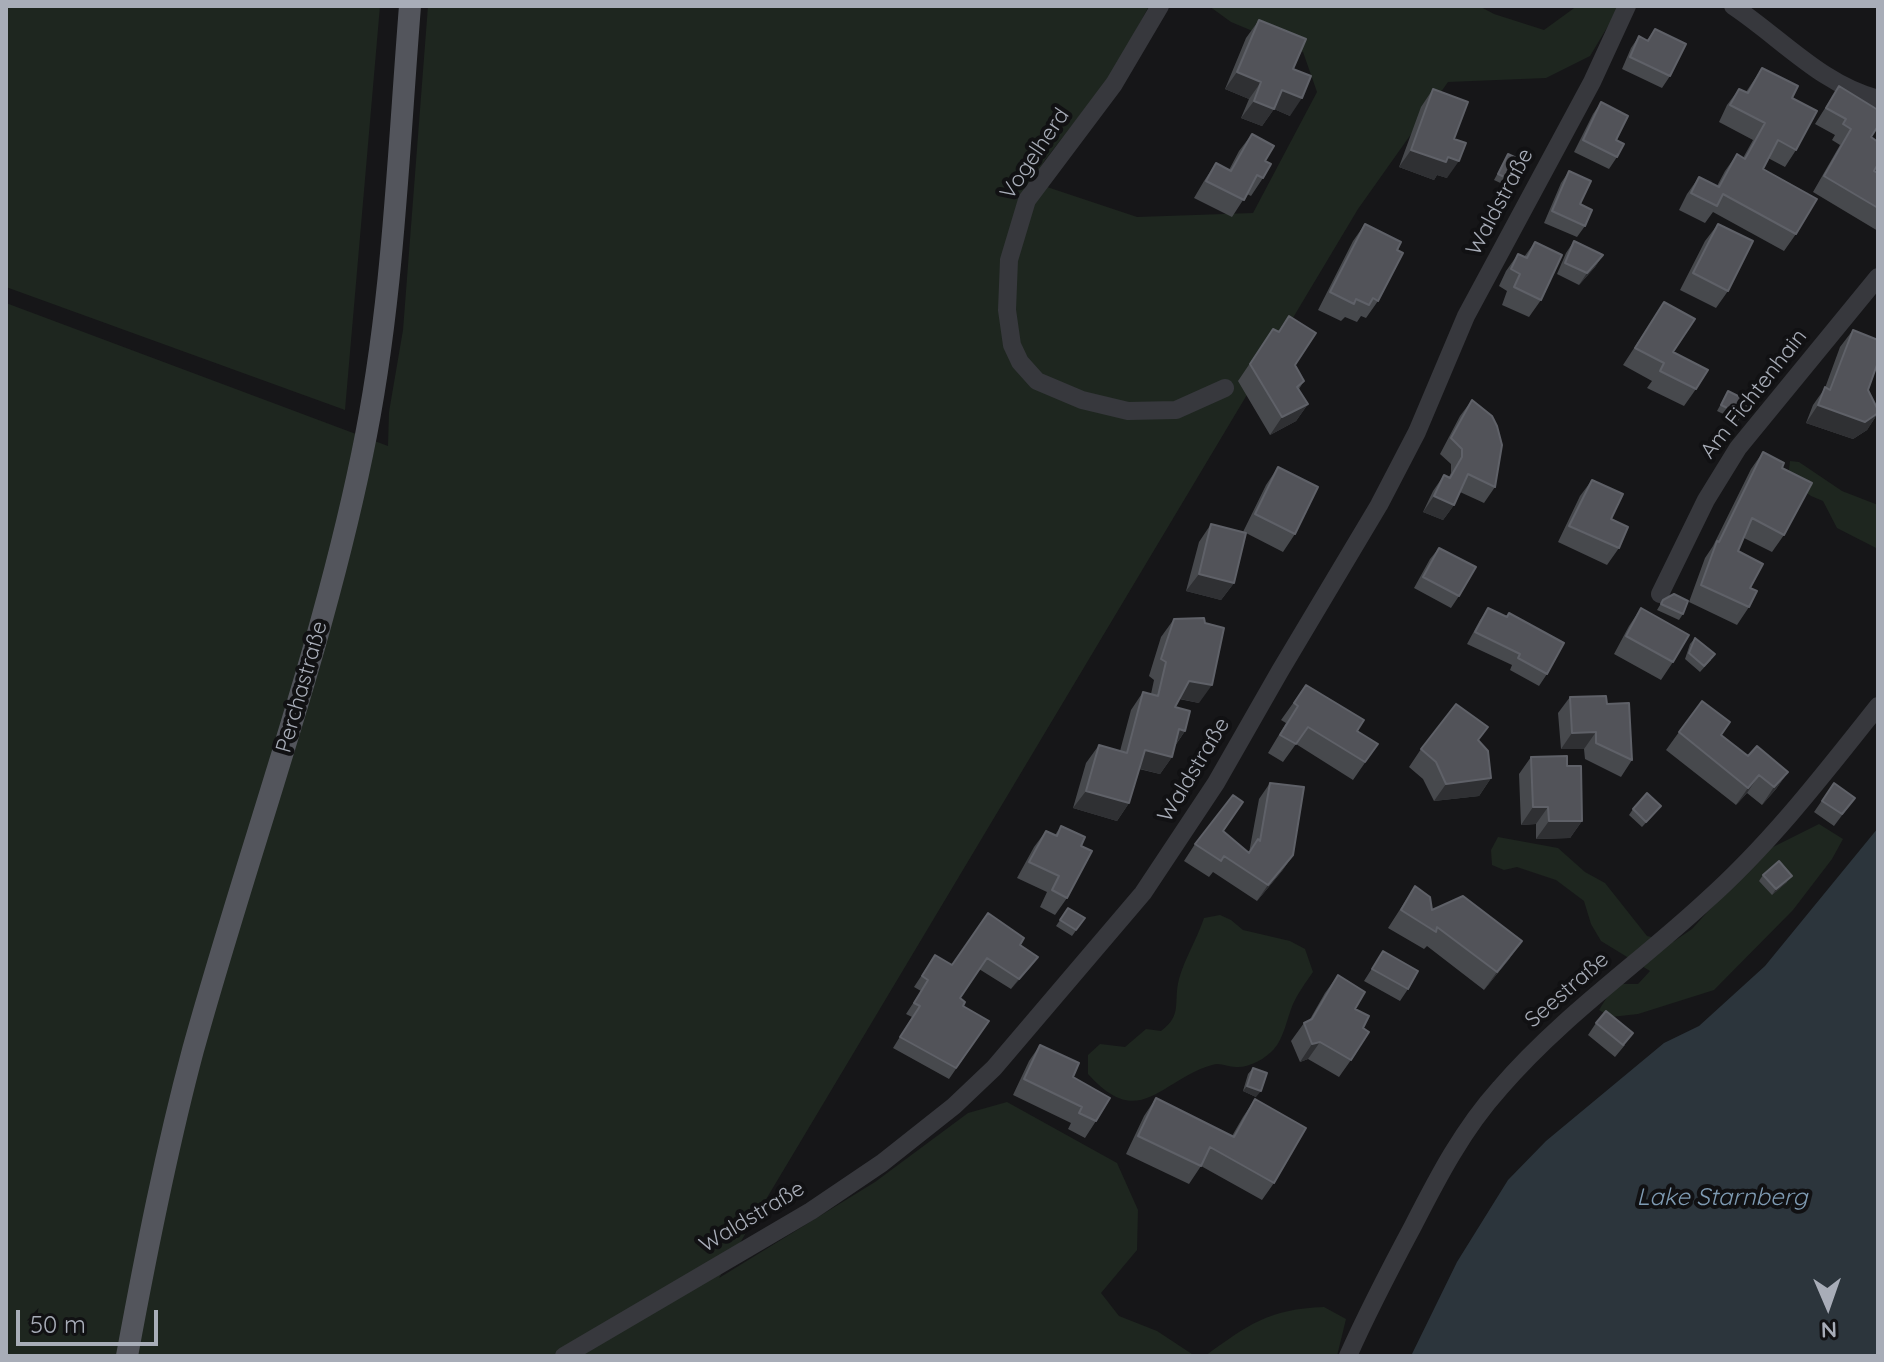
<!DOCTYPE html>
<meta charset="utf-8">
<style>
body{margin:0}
#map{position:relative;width:1884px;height:1362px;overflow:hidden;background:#161618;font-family:Quicksand,sans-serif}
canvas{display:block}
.frame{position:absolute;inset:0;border:8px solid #a8adb8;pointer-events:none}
.north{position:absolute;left:1788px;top:1266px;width:80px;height:80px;-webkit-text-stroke:6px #111113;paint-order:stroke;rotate:178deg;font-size:22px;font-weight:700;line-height:32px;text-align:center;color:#a8adb8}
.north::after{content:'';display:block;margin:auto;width:28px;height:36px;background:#a8adb8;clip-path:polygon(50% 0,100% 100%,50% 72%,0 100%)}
.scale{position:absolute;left:16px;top:1310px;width:142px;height:36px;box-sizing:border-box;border:4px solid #a8adb8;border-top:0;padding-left:10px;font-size:24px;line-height:28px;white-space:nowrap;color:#a8adb8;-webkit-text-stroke:6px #111113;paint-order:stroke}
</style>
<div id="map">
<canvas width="1884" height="1362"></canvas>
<div class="frame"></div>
<div class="north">N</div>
<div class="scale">50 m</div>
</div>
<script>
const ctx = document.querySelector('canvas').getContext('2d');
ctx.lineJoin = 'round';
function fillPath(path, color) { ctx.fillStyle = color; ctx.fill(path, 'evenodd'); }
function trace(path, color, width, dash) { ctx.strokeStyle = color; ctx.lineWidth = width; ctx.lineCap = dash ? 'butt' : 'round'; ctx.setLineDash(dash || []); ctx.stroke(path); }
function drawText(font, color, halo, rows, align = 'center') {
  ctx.font = font + ' Quicksand,sans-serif'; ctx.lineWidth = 8; ctx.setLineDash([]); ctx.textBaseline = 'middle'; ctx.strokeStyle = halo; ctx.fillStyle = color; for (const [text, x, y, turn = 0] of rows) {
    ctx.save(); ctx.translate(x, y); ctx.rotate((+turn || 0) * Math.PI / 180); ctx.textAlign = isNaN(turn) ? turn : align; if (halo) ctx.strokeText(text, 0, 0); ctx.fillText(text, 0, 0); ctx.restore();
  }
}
fillPath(new Path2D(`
 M6,6h374l-35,404 -339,-123z
 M428,6h721l-36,67 -68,87 -13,22 105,35 116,-4 64,-121 -14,-40 -72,-30 -22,-16h270l15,8 50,16 33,-24h43l-30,50 -44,22 -98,4 -90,127 -639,1069 156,-96 93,-69 39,-11 110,61 21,47 -1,40 -36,43 18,23 38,15 38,25h-341l-4,-2 -3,2h-841v-1053l382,143 1,-34 14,-82z
 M1790,461l9,1 43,29 36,14v44l-41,-21 -14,-27 -12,-5 -23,-16z
 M1819,824l24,15 -11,20 -39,51 -79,80 -76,24 -27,3 -12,-7 16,-26h23l12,-13 -49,-30 -10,-17 -7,-23 -28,-21 -39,-13 -13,3 -12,-5 -1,-15 7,-13 60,11 27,24 20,11 42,53 26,6 19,-13 69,-76z
 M1220,915l11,5 12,10 47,11 15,8 8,23c-7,10 -15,21 -20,32 -6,14 -9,34 -19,45 -9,10 -25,19 -38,18 -9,0 -16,-5 -24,-2 -52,15 -72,67 -124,9v-19l12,-11 25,3 21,-18 15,2c22,-16 12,-29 18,-52 6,-21 18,-40 25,-61z
 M1324,1307l22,12 -9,37h-132c43,-31 63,-47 119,-49z`), '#1e261f');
fillPath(new Path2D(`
 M1878,828v528h-467l46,-94 51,-82 38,-39 118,-98 35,-17 66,-60z`), '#2c353c');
trace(new Path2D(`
 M1160,6l-46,78 -87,116 -18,60 -2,50 5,35 8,17 17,19 45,19 46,11 48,-1 49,-22
 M1733,6c48,32 88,78 145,93
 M1660,594l46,-94 32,-52 140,-171
 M564,1356l247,-145 71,-48 72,-57 40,-38 149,-175 73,-110 64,-112 99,-166 38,-73 49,-116 126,-234 35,-76
 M1348,1356c20,-45 42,-87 65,-130 25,-49 50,-97 87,-138 61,-71 138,-124 206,-187 65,-58 118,-127 172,-195`), '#37383d', 18);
trace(new Path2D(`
 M127,1356c19,-103 39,-205 66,-306 55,-199 127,-392 169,-595 31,-147 36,-300 48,-449`), '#53555c', 22);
fillPath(new Path2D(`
 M1259,20l34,49 -3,47 -16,-7 -12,17 -21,-8 8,-19 -24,-10 21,-51z
 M1655,29l15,47 -8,12 -40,-19 9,-21 8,-12 8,4z
 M1762,68l30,30 4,52 -11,17 -17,-9 -5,11 33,65 -12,17 -71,-39 -8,11 -26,-13 8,-16 12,-17 18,9 8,-15 12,-17 6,4 10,-18 -34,-18 8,-17 12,-16 7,3z
 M1839,86l32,51 3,34 4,2v58l-65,-39 27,-47 -8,-5 3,-5 -20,-11z
 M1433,89l21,50 -7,39 -10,-3 -3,5 -35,-13 22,-60z
 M1601,102l15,38 1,17 -8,12 -35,-17 19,-38z
 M1252,134l13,27 -2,17 -12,18 -4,-2 -15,23 -38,-19 10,-17 12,-18 13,7 10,-19z
 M1508,154l7,28 -4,6 -17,-8z
 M1569,171l11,33 5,22 -8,11 -33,-14 17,-40z
 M1365,224l32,26 -19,51 -12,17 -5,-2 -4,6 -12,-5 -4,4 -23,-11 35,-69z
 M1718,224l10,67 -12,17 -36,-18 25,-49z
 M1574,241l29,14 -8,12 -16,18 -22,-11 9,-21z
 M1535,242l6,58 -12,17 -27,-12 5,-14 -8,-5 7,-15 12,-17 6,3z
 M1664,302l9,50 23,37 -12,17 -37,-18 5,-7 -29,-16z
 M1289,316l6,49 9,16 -5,8 9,15 -12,17 -26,14 -32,-54 35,-52 5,3z
 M1853,330l15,60 10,23 -11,17 -14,9 -47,-16 7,-18 12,-17 15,-41z
 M1728,391l14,24 -4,6 -21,-10z
 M1472,400l23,87 -11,16 -24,-11 -6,13 -11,15 -20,-8 10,-21 11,-16 5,2 2,-4v-9l-11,-10 20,-38z
 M1763,452l19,16 2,67 -12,17 -28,-14 -6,13 11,56 -12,18 -48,-23 16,-44 8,-12 38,-77z
 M1278,467l17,67 -12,18 -37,-19 -12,50 -13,17 -35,-9 13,-49 12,-18 32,8 23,-47z
 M1592,480l19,39 8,29 -12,17 -49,-23 22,-46z
 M1439,548l20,48 -8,12 -37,-20 16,-29z
 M1663,600l20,14 -4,6 -22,-10z
 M1488,608l59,66 -8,12 -29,-16 2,-5 -45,-21 13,-24z
 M1641,608l32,54 -12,18 -47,-26 15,-28z
 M1174,619l25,84 -20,-4 -4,8 10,24 -10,15 -3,11 -12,17 -21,-5 -10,34 -12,18 -44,-13 13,-45 13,-18 21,6 11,-41 12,-18 8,2 3,-14 -5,-4 12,-39z
 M1695,638l16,22 -11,12 -15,-13 5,-15z
 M1306,685l51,46 21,13 -25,36 -57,-36 -13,18 -15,-9 18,-30 -5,-3z
 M1570,697l37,7 25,56 -11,17 -36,-18 -1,-10h-23l-3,-36z
 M1679,732l42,3 27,21 40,16 -12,17 -14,16 -15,-12 -11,12 -70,-55z
 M1478,740l13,38 -12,18 -45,5 -11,-22 -14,-12 12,-18z
 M1531,757l36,9 15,55 -12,17 -34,1v-15l-15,1 -2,-51z
 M1270,783l23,72 -11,16 -25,30 -44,-29 -4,5 -25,-16 11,-17 28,-13 26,22 10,-54z
 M1834,783l21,15 -21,28 -20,-14z
 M1633,809l24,2 -15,16 -13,-12z
 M1061,826l20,20 -14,52 -12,17 -15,-8 7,-15 -30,-14 17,-31 12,-16 9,4z
 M1763,875l24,7 -15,13 -13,-14z
 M1415,886l17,24 78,48 -26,32 -57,-44 -3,3 -36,-21z
 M1068,908l17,10 -13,18 -16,-10z
 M1020,945l18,12 -27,32 -32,-20 -19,29 3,8 26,15 -40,58 -56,-31 19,-31 -6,-3 15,-23 -7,-4 21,-32 17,10z
 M1383,951l25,38 -8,12 -36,-20z
 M1338,975l17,34 8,19 -12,32 -12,17 -31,-18 -8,3 -9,-21 13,-18 5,-2 16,-28z
 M1596,1023l29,22 -10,12 -27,-22z
 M1040,1045l33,32 23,44 -11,17 -17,-9 3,-6 -58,-28 16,-34z
 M1253,1068l3,29 -13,-6 5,-17z
 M1156,1098l76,38 11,-19 12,-18 19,84 -12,17 -61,-34 -12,18 -63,-30 18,-38z`), '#47494d');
fillPath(new Path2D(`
 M1237,72l24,10 -12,17 -24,-10z
 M1282,90l20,8 -12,18 -16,-7 -12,17 -21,-8 13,-17z
 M1411,150l37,7 11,4 -12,17 -10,-3 -3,5 -35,-13z
 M1603,255l-8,12 -16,18 8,-12z
 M1308,404l-12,17 -26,14 12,-18z
 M1818,405l60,8 -11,17 -14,9 -47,-16z
 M1434,496l20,9 -11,15 -20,-8z
 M1199,574l35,9 -13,17 -35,-9z
 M1189,681l23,4 -13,18 -23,-5z
 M1179,729l6,2 -12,17z
 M1596,732l-12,17h-23l11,-16z
 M1145,750l27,7 -12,17 -27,-7z
 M1788,772l-12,17 -14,16 12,-18z
 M1759,775l-12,18 -11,12 12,-17z
 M1491,778l-12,18 -45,5 12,-17z
 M1086,791l43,12 -12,18 -44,-13z
 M1533,807h15l-12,17 -15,1z
 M1549,821h33l-12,17 -34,1z
 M1293,855l-11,16 -25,30 11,-16z
 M1792,876l-5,6 -15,13 4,-6z
 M1522,941l-12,17 -26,32 13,-18z
 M1038,957l-8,11 -19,21 8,-10z
 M1320,1042l-12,17 -8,3 12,-18z
 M1247,1086l14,5 -5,6 -13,-6z`), '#2f3033');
const building = new Path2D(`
 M1259,20l47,19 -13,30 18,7 -9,22 -20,-8 -8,19 -20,-8 7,-19 -24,-10z
 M1655,29l31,15 -16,32 -40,-19 9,-21 9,5z
 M1762,68l36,18 -6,12 25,13 -21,39 -18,-10 -15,29 54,30 -21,35 -73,-40 -6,12 -26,-13 8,-16 20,10 18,-33 8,5 20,-36 -35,-18 9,-16 9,4z
 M1839,86l39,24v16l-7,11 7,5v22l-4,7 4,2v35l-54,-32 27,-47 -8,-5 3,-5 -20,-11z
 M1433,89l35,13 -14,37 12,4 -7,18 -11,-4 -2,5 -35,-12z
 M1601,102l27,14 -12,24 8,4 -7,13 -34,-17z
 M1252,134l22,12 -9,15 6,3 -8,14 -6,-3 -13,25 -38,-19 10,-18 15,8z
 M1508,154l17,8 -10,20 -17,-8z
 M1569,171l22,10 -11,23 12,6 -7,16 -33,-15z
 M1365,224l36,18 -4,8 6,3 -25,48 -5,-3 -4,7 -13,-6 -2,5 -24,-12z
 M1718,224l35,17 -25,50 -35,-18z
 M1574,241l29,14 -16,18 -22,-10z
 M1535,242l27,13 -21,45 -27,-13 6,-13 -9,-5 7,-15 9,4z
 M1664,302l31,17 -22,33 35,18 -12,19 -36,-18 4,-8 -29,-15z
 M1289,316l27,17 -21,32 9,16 -7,6 11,17 -26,13 -32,-53 23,-35 6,3z
 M1853,330l25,10v22l-10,28 10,20v3l-13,9 -47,-17 7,-18 5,3z
 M1728,391l22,11 -8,13 -21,-10z
 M1472,400l20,16 5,10 5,19 -7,42 -27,-13 -14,31 -20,-9 10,-21 6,3 12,-21v-8l-11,-11z
 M1763,452l21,11 -2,5 30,15 -28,52 -32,-17 -14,33 25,13 -13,24 7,3 -8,16 -48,-22 16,-44 2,1z
 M1278,467l40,20 -23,47 -40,-20z
 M1592,480l31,14 -12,25 17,8 -9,21 -50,-22z
 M1211,524l35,9 -12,50 -35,-9z
 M1439,548l37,19 -17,29 -36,-19z
 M1674,594l14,7 -5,13 -22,-10 2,-4z
 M1488,608l19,9 2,-4 55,30 -17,31 -29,-16 2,-4 -45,-22z
 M1641,608l48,27 -16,27 -47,-26z
 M1204,618l1,5 19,5 -12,57 -23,-4 -14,26 15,4 -5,20 -6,-2 -7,28 -27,-7 -16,53 -43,-12 13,-46 28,8 16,-61 15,4 8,-34 -5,-3 13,-40z
 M1695,638l20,16 -11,12 -15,-13z
 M1306,685l58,35 -7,11 21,13 -13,18 -57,-35 -12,17 -16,-9 18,-29 -4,-3z
 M1606,696l1,8 22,-1 3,57 -36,-17v-11l-24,1 -2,-36z
 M1702,701l28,21 -9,13 27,21 9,-10 31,26 -14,15 -15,-12 -11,13 -69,-56z
 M1456,704l32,23 -10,13 10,11 3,27 -45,6 -10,-22 -15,-13z
 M1567,756v10h14l1,55h-33l-1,-14h-15l-2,-50z
 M1270,783l34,4 -11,68 -25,30 -44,-29 -3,5 -26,-17 38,-49 10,7 -20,29 26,22 9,-14 2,2z
 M1834,783l21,15 -13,16 -20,-13z
 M1647,793l14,13 -15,16 -13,-13z
 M1061,826l24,11 -4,9 11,5 -25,47 -15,-8 7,-14 -30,-14 17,-31 11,5z
 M1779,861l13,15 -16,13 -13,-14z
 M1415,886l15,11 2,13 31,-14 59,45 -25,31 -60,-45 -1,5 -35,-22z
 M1068,908l17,10 -9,12 -16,-10z
 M988,913l36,25 -4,7 18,12 -19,22 -32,-21 -27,40 5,4 -2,4 26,15 -33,47 -56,-31 20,-31 -6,-3 14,-23 -6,-4 13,-21 17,10z
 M1383,951l35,20 -10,18 -36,-20z
 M1338,975l27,17 -10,17 14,7 -6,12 6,4 -18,28 -31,-18 -8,2 -8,-21 8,-4z
 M1606,1011l27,22 -10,12 -27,-22z
 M1040,1045l39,18 -6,14 37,21 -14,23 -17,-8 3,-6 -58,-28z
 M1253,1068l14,5 -6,18 -14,-5z
 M1156,1098l78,39 21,-38 51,29 -32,55 -64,-36 -9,19 -63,-30z`);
fillPath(building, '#525359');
trace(building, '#5f6168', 2);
drawText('22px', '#a8adb8', '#111113', [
 ["Vogelherd",1035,154,-56],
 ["Waldstraße",1500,202,-62],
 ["Am Fichtenhain",1754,394,-52],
 ["Perchastraße",302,687,-74],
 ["Waldstraße",1194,770,-59],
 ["Seestraße",1567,990,-41],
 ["Waldstraße",752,1217,-31]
]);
drawText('italic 24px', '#7f9bb3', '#111113', [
 ["Lake Starnberg",1722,1198]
]);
</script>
